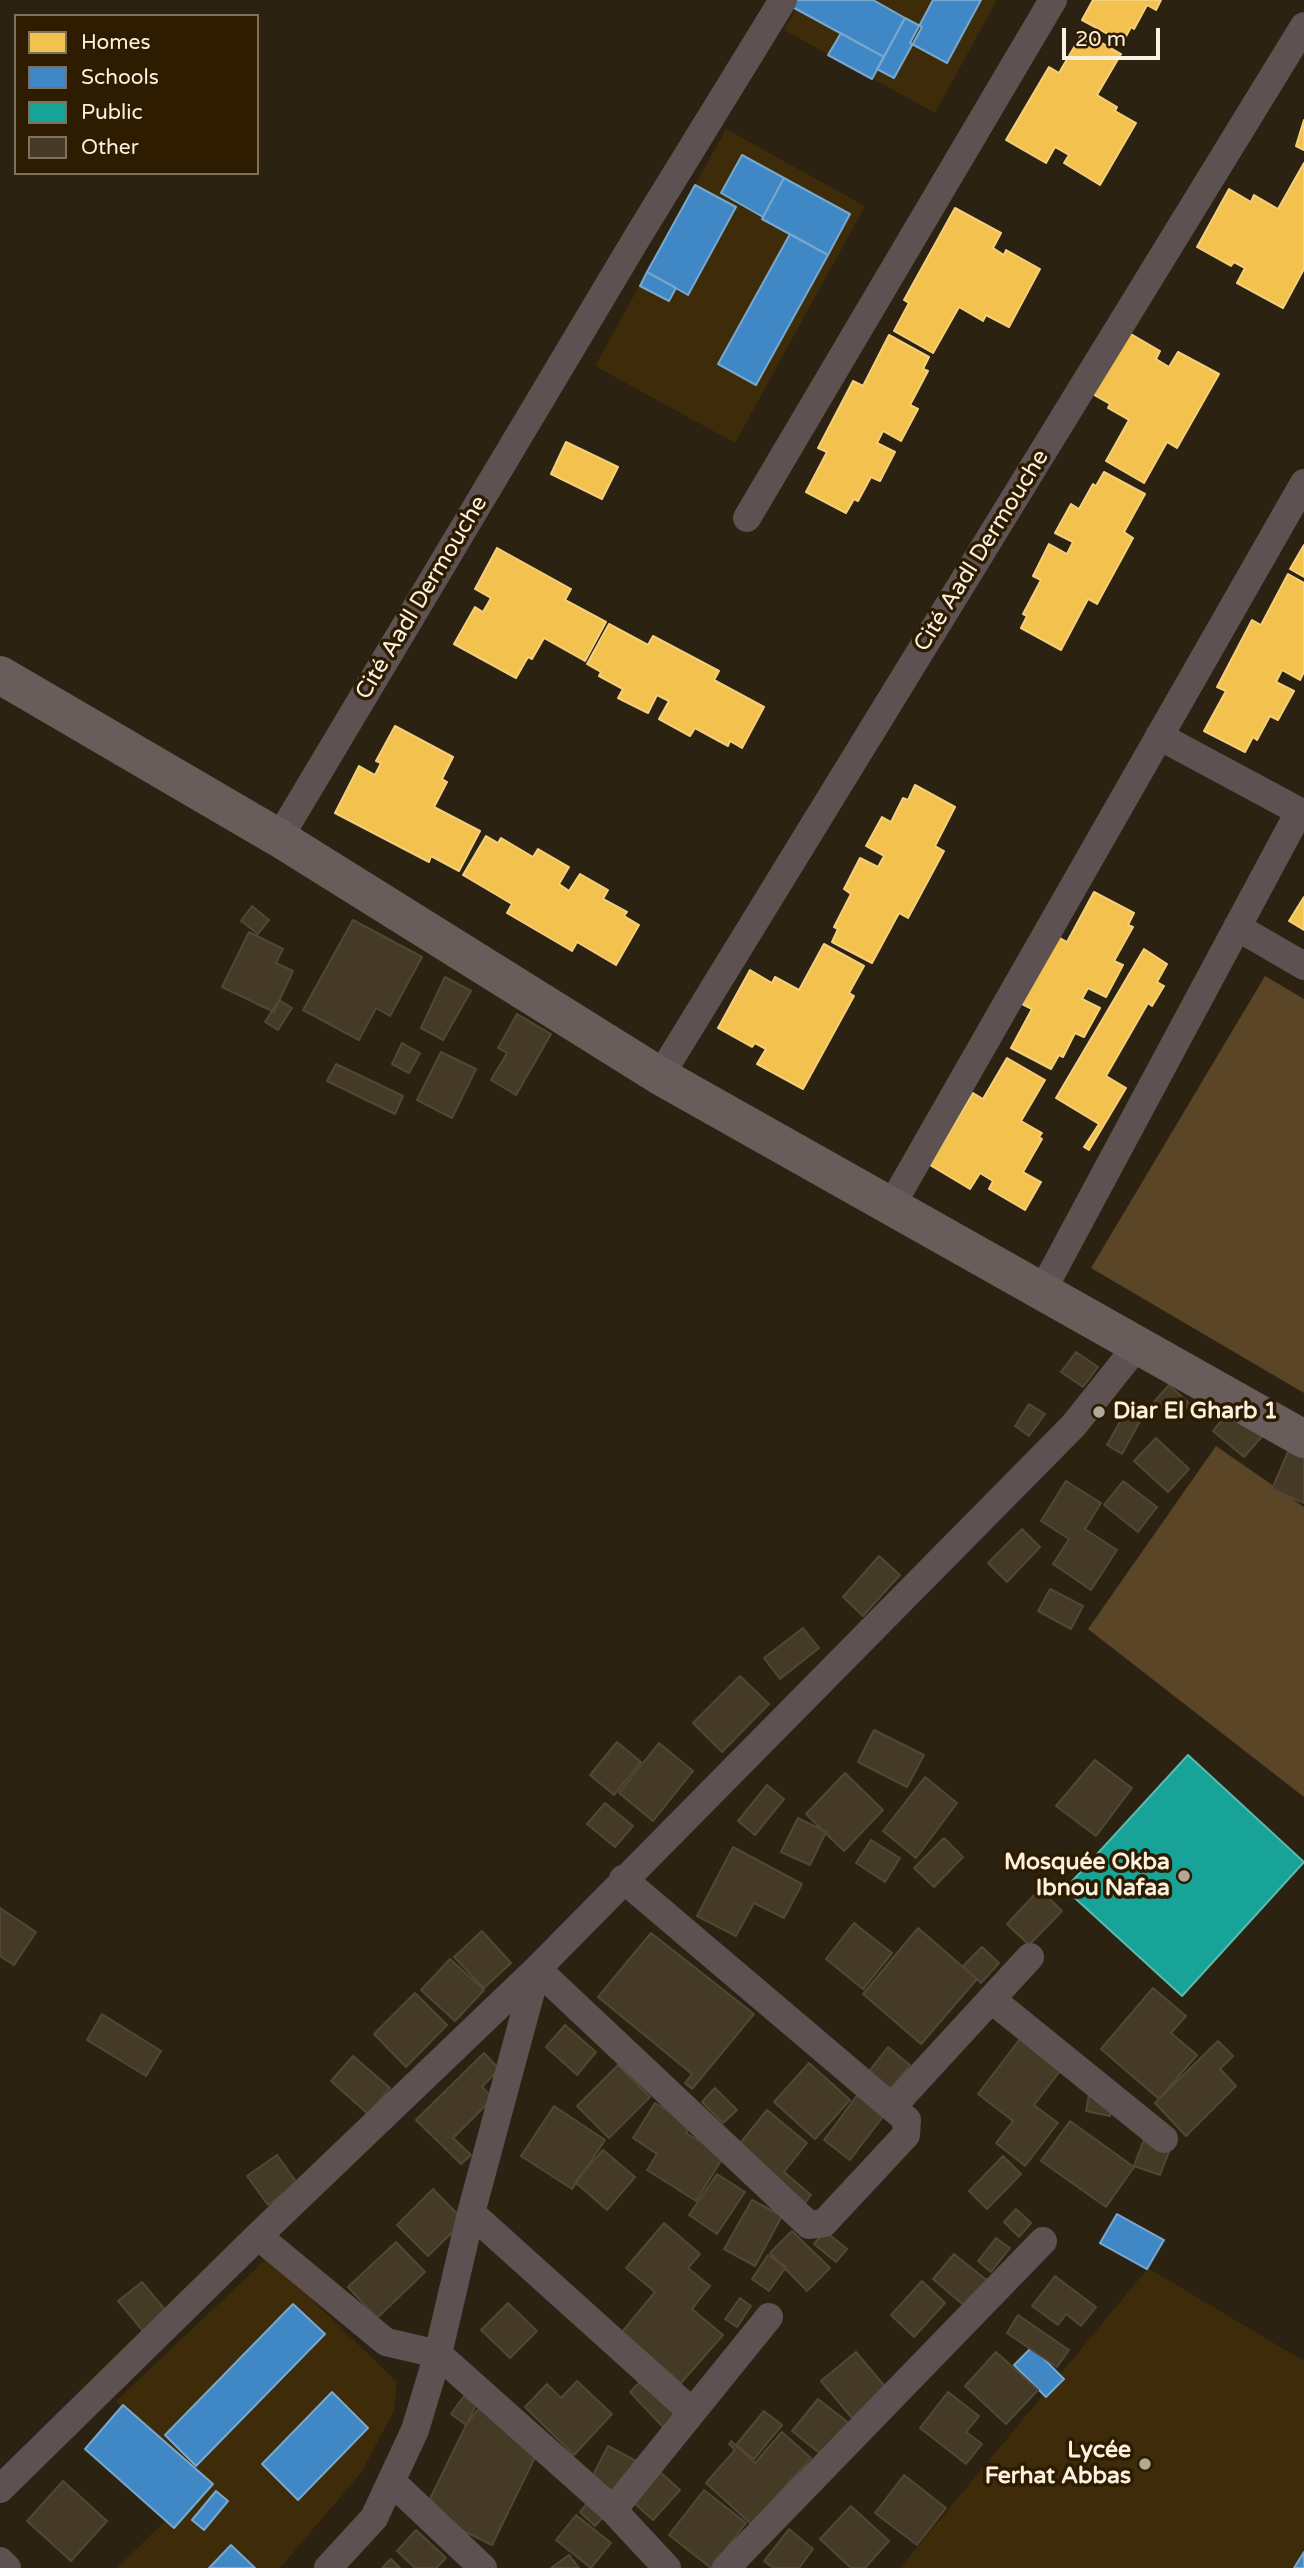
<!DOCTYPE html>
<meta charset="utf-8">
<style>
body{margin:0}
#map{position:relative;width:1304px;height:2568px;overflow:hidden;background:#2c2212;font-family:"Varela Round",sans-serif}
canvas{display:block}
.legend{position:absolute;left:14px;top:14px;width:245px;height:161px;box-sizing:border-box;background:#2d1c00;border:2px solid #80715a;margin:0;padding:9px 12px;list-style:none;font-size:21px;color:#fcf1e0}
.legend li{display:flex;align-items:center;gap:14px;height:35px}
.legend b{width:35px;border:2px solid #80715a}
.scale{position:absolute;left:1062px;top:28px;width:98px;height:32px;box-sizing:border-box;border:4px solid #fcf1e0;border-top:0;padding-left:9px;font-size:21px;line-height:24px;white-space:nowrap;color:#fcf1e0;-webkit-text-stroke:5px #2d1c00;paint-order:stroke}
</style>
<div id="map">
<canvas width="1304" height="2568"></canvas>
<ul class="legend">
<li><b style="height:19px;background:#f2c14e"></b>Homes</li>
<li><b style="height:19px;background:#3f88c5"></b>Schools</li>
<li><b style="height:19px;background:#17a398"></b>Public</li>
<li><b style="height:19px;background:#443a26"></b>Other</li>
</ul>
<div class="scale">20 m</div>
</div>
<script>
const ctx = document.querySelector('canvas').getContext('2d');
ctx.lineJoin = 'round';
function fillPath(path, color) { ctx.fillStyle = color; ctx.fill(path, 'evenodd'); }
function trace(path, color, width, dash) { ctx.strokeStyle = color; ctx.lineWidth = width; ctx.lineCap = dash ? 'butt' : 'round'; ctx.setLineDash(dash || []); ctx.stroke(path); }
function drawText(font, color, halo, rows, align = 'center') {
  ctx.font = font + ' "Varela Round",sans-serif'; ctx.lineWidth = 7; ctx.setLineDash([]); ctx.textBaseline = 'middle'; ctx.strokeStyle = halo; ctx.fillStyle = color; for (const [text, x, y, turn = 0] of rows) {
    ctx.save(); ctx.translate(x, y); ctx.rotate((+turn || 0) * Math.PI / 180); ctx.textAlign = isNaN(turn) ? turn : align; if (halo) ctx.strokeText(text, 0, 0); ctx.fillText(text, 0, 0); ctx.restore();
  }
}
fillPath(new Path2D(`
 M801,0h196l-62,113 -151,-83z
 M726,129l139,77 -130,237 -140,-77z
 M268,2257l129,125 -3,29 -33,62 -81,95h-163l81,-80 -82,-87z
 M1148,2268l156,93v207h-404z`), '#3d2b09');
fillPath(new Path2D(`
 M1265,976l39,23v394l-213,-125z
 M1216,1446l88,61v290l-216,-168z`), '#5a4526');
const homes = new Path2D(`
 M1093,0h68l-5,10 -9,-5 -13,24 -3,-2 -8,15 -41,-22z
 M1083,32l38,22 -24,41 20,12 -2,4 21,12 -36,62 -36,-22 5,-8 -14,-8 -9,16 -40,-23 43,-73 10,6z
 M1304,120v30l-8,-4z
 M1304,163v106l-21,39 -46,-25 8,-15 -11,-6 -3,4 -34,-19 32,-58 22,13 3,-7 24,14z
 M955,208l46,25 -8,15 11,7 2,-5 34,19 -31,58 -23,-12 -3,6 -24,-14 -26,46 -39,-22 15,-28 -5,-3z
 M1124,330l36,21 -4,8 13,8 9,-15 41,22 -42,74 -10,-6 -23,41 -38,-22 23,-41 -21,-12 2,-4 -21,-12z
 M889,335l40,22 -6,12 5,2 -18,34 8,4 -17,32 -18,-10 -6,12 18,9 -15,29 -9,-4 -13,24 -4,-2 -8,14 -40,-21 21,-40 -9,-4 35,-67 10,5z
 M566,442l52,25 -16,32 -51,-25z
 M1104,472l41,22 -21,38 9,6 -36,66 -9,-5 -27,51 -40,-22 6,-12 -4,-2 18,-34 -8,-4 16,-32 18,10 6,-12 -18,-9 16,-29 8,5 14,-25 3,2z
 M1304,545v32l-14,-8z
 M497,548l74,41 -6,11 41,22 -21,39 -41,-23 -12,21 -4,-2 -12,21 -62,-34 21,-37 8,5 8,-14 -16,-9z
 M1288,574l16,9v89l-4,8 -18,-10 -6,12 18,9 -16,29 -8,-4 -13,24 -4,-3 -8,15 -41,-21 22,-40 -9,-4 35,-67 9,5z
 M609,624l39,21 5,-9 66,35 -5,9 50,27 -22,41 -12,-7 -2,5 -33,-18 -5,8 -31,-17 10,-18 -12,-6 -9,18 -30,-15 5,-9 -24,-13 2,-4 -14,-8z
 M395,726l58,31 -11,22 5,3 -13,25 46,24 -21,40 -28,-15 -2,6 -94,-49 24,-47 16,9 6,-12 -5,-2z
 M915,785l40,22 -20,39 9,5 -36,67 -9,-5 -27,50 -40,-21 6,-13 -4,-2 17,-33 -7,-5 16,-31 18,9 6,-11 -18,-10 16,-29 9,5 12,-24 5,2z
 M486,836l12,7 3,-5 32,19 5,-8 31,18 -10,17 10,7 11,-17 28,16 -5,9 24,13 -3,4 15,9 -23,40 -39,-23 -5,9 -65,-38 5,-9 -49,-29z
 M1094,892l40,21 -6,12 5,2 -19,34 9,4 -17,32 -18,-9 -6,11 18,9 -16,29 -9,-4 -12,24 -4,-2 -8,14 -40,-21 21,-39 -10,-5 36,-67 9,5z
 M1304,897v33l-15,-9z
 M824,944l40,22 -15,27 5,3 -51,93 -46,-25 9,-15 -11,-6 -3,4 -34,-19 32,-58 22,13 3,-6 24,13z
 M1144,949l23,15 -10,18 7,4 -12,20 -4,-3 -42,73 20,12 -37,62 -5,-3 15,-23 -43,-26z
 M1007,1058l38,22 -24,41 21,12 -3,4 3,2 -19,33 18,10 -16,28 -36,-21 4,-8 -13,-8 -10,16 -40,-24 43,-72 10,6z`);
fillPath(homes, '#f2c14e');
trace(homes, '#f5cf7a', 2);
const schools = new Path2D(`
 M789,0h84l32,18 -21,39 -97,-53z
 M933,0h48l-34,63 -37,-20z
 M905,18l17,9 -28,51 -17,-9z
 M841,33l43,24 -12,22 -44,-24z
 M742,155l42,23 -21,39 -42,-24z
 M784,178l66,36 -22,41 -66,-36z
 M695,185l41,22 -48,88 -41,-23z
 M790,234l38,21 -72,130 -38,-21z
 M647,272l29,16 -7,13 -29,-15z
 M1117,2214l47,26 -17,29 -47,-26z
 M293,2304l32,30 -129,132 -31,-31z
 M1032,2347l32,32 -18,18 -32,-32z
 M332,2392l36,36 -70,72 -36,-36z
 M123,2405l90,79 -39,44 -89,-79z
 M216,2491l12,10 -24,29 -12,-10z
 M231,2545l24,23h-46z
 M1304,2552v16h-10z`);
fillPath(schools, '#3f88c5');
trace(schools, '#78a8cd', 2);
const public = new Path2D(`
 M1188,1755l116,107 -122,134 -117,-107z`);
fillPath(public, '#17a398');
trace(public, '#5cbaae', 2);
const building = new Path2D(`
 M252,906l17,14 -11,14 -17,-13z
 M353,920l69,37 -32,59 -14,-8 -17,32 -56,-30z
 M249,932l34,17 -7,14 17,8 -19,41 -52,-25z
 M445,977l26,14 -28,49 -22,-12z
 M279,1000l13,8 -14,22 -13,-8z
 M517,1014l34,20 -35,61 -25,-15 16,-27 -9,-5z
 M402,1043l18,10 -11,20 -17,-9z
 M441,1052l35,17 -24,49 -35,-18z
 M336,1064l67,32 -8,18 -68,-33z
 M1076,1352l22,15 -15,20 -22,-15z
 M1169,1385l21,19 -15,16 -21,-18z
 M1029,1404l16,10 -16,22 -14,-10z
 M1232,1407l32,27 -20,23 -31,-26z
 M1125,1413l15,8 -18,33 -15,-9z
 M1156,1438l33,31 -21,23 -34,-31z
 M1288,1452l16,6v45l-32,-14z
 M1066,1481l35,22 -16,26 32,21 -26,40 -38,-26 16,-25 -28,-18z
 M1123,1481l34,26 -19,25 -34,-27z
 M1022,1529l18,18 -33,35 -19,-19z
 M879,1556l21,19 -37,41 -20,-19z
 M1050,1589l33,17 -12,23 -33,-18z
 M803,1628l16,20 -39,31 -16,-21z
 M740,1676l29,28 -47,48 -29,-29z
 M874,1730l50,25 -17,32 -49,-25z
 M617,1742l24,20 -27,33 -24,-20z
 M659,1743l34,28 -40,50 -34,-28z
 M1095,1760l37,28 -36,48 -40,-30z
 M845,1773l38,37 -39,41 -38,-37z
 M925,1777l32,26 -41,55 -33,-27z
 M767,1785l17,14 -29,36 -17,-14z
 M605,1803l28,23 -18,21 -28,-23z
 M798,1818l28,14 -16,33 -29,-13z
 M944,1838l19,19 -29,30 -20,-19z
 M871,1840l29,18 -15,24 -29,-19z
 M733,1847l69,37 -18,34 -30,-15 -18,33 -39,-20z
 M1040,1889l22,22 -33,34 -22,-21z
 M0,1908l36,24 -22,33 -14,-9z
 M854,1923l38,30 -29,36 -37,-30z
 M918,1928l59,51 -56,65 -58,-50z
 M482,1931l29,32 -27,25 -30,-31z
 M651,1933l103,81 -62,75 -7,-6 7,-9 -94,-77z
 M982,1947l17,16 -18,20 -18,-17z
 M450,1959l34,31 -29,31 -34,-31z
 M1153,1988l33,28 -15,17 26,22 -38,44 -58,-50z
 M415,1993l32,32 -41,42 -32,-33z
 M102,2014l59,37 -15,25 -59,-36z
 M565,2025l31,27 -19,23 -31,-28z
 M1023,2035l41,31 -30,39 24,18 -33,43 -29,-23 17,-22 -35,-27z
 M1218,2041l15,15 -13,13 16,17 -50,50 -31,-33z
 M888,2047l22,18 -22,27 -22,-17z
 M484,2053l15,16 -17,18 11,11 -40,40 18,17 -10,9 -45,-44z
 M353,2056l37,32 -22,26 -37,-33z
 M809,2063l41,37 -35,39 -41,-37z
 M618,2065l32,32 -41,41 -32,-32z
 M715,2088l22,22 -14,13 -21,-21z
 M858,2094l27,20 -35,46 -26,-20z
 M1089,2095l24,4 -3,17 -24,-5z
 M655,2103l36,22 -5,8 38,23 -28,45 -49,-31 10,-16 -24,-16z
 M554,2106l51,34 -33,49 -51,-33z
 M767,2110l40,33 -23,29 27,23 -9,12 -68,-56z
 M1070,2121l64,46 -28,40 -65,-46z
 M1144,2139l26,10 -10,26 -26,-9z
 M603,2150l32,27 -28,33 -32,-28z
 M277,2155l20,28 -29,22 -21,-29z
 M1003,2156l18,18 -34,35 -18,-18z
 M717,2174l28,18 -28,42 -28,-19z
 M433,2189l31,32 -36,35 -31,-31z
 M752,2200l30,16 -27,50 -31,-17z
 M1016,2209l15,14 -12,14 -15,-15z
 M664,2223l36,31 -12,14 22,18 -18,23 31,26 -42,48 -59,-51 33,-40 -29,-24z
 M792,2231l38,37 -23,23 -37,-38z
 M825,2231l22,18 -11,13 -22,-18z
 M996,2238l14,10 -19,24 -13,-11z
 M396,2242l29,30 -48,46 -29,-31z
 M954,2254l35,28 -22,26 -34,-29z
 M768,2255l18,12 -17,24 -17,-12z
 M1055,2276l41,31 -15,19 -15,-12 -8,11 -26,-19z
 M922,2281l23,22 -31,34 -23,-22z
 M142,2282l24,29 -23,20 -25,-30z
 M740,2298l11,8 -14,21 -12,-8z
 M508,2303l29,28 -27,27 -29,-28z
 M1018,2315l51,35 -12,17 -50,-34z
 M856,2352l31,37 -35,29 -31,-37z
 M996,2352l42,38 -32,34 -41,-38z
 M648,2374l35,36 -19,18 -34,-36z
 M577,2381l35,33 -38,41 -49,-48 22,-23 14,14z
 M948,2392l31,24 -13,16 16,12 -16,20 -46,-36z
 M464,2396l15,12 -13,17 -15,-11z
 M818,2399l31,24 -26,33 -31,-25z
 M476,2405l68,34 -52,106 -68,-34z
 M764,2411l18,14 -28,34 -18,-14z
 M782,2432l29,26 -60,66 -45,-41 29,-33 -6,-6 2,-3 24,22z
 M608,2446l30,16 -17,33 -30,-16z
 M660,2472l20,18 -27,30 -20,-18z
 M904,2475l42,33 -29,37 -42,-32z
 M63,2481l44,40 -36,40 -44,-40z
 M704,2490l42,33 -35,45 -42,-33z
 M589,2501l16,14 -10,11 -15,-14z
 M851,2506l38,35 -24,27h-14l-31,-29z
 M576,2515l35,28 -20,25 -35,-28z
 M789,2529l24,20 -14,19h-26l-9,-7z
 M416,2530l30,28 -10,10h-21l-18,-17z
 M569,2555l10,13h-28z
 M391,2559l9,9h-18z`);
fillPath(building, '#443a26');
trace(building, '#524735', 2);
trace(new Path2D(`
 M747,518l306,-518
 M1159,736l145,78
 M279,838l359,-602 145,-236
 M1237,927l67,39
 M660,1076l644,-1050
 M890,1208l414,-725
 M1041,1293l258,-481
 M991,1999l173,140
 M893,2106l137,-149
 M471,2213l221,199
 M258,2236l128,106 52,12 175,156
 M391,2481l92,87
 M0,2489l258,-253 279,-267 272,256 15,-2 82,-88 1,-15 -284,-241
 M0,2561l7,7
 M328,2568l46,-50 41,-88 23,-76 33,-141 66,-244 537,-544 63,-79
 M667,2568l-54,-58 156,-193
 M726,2568l317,-327`), '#5d5251', 28);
trace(new Path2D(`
 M0,675l279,163 381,238 644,363`), '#685d5a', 38);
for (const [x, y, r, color] of [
 [1099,1412,7,"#b3a998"],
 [1184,1876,7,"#b3a998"],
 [1145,2464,7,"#b3a998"]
]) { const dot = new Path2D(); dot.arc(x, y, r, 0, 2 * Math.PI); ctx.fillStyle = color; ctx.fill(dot); trace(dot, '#2d1c00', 2.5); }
drawText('23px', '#fcf1e0', '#2d1c00', [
 ["Cité Aadl Dermouche",982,551,-58],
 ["Cité Aadl Dermouche",422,598,-59]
]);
drawText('bold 23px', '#fcf1e0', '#2d1c00', [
 ["Diar El Gharb 1",1113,1412,"left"],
 ["Mosquée Okba",1170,1863],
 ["Ibnou Nafaa",1170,1889],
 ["Lycée",1131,2451],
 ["Ferhat Abbas",1131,2477]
], 'right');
</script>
